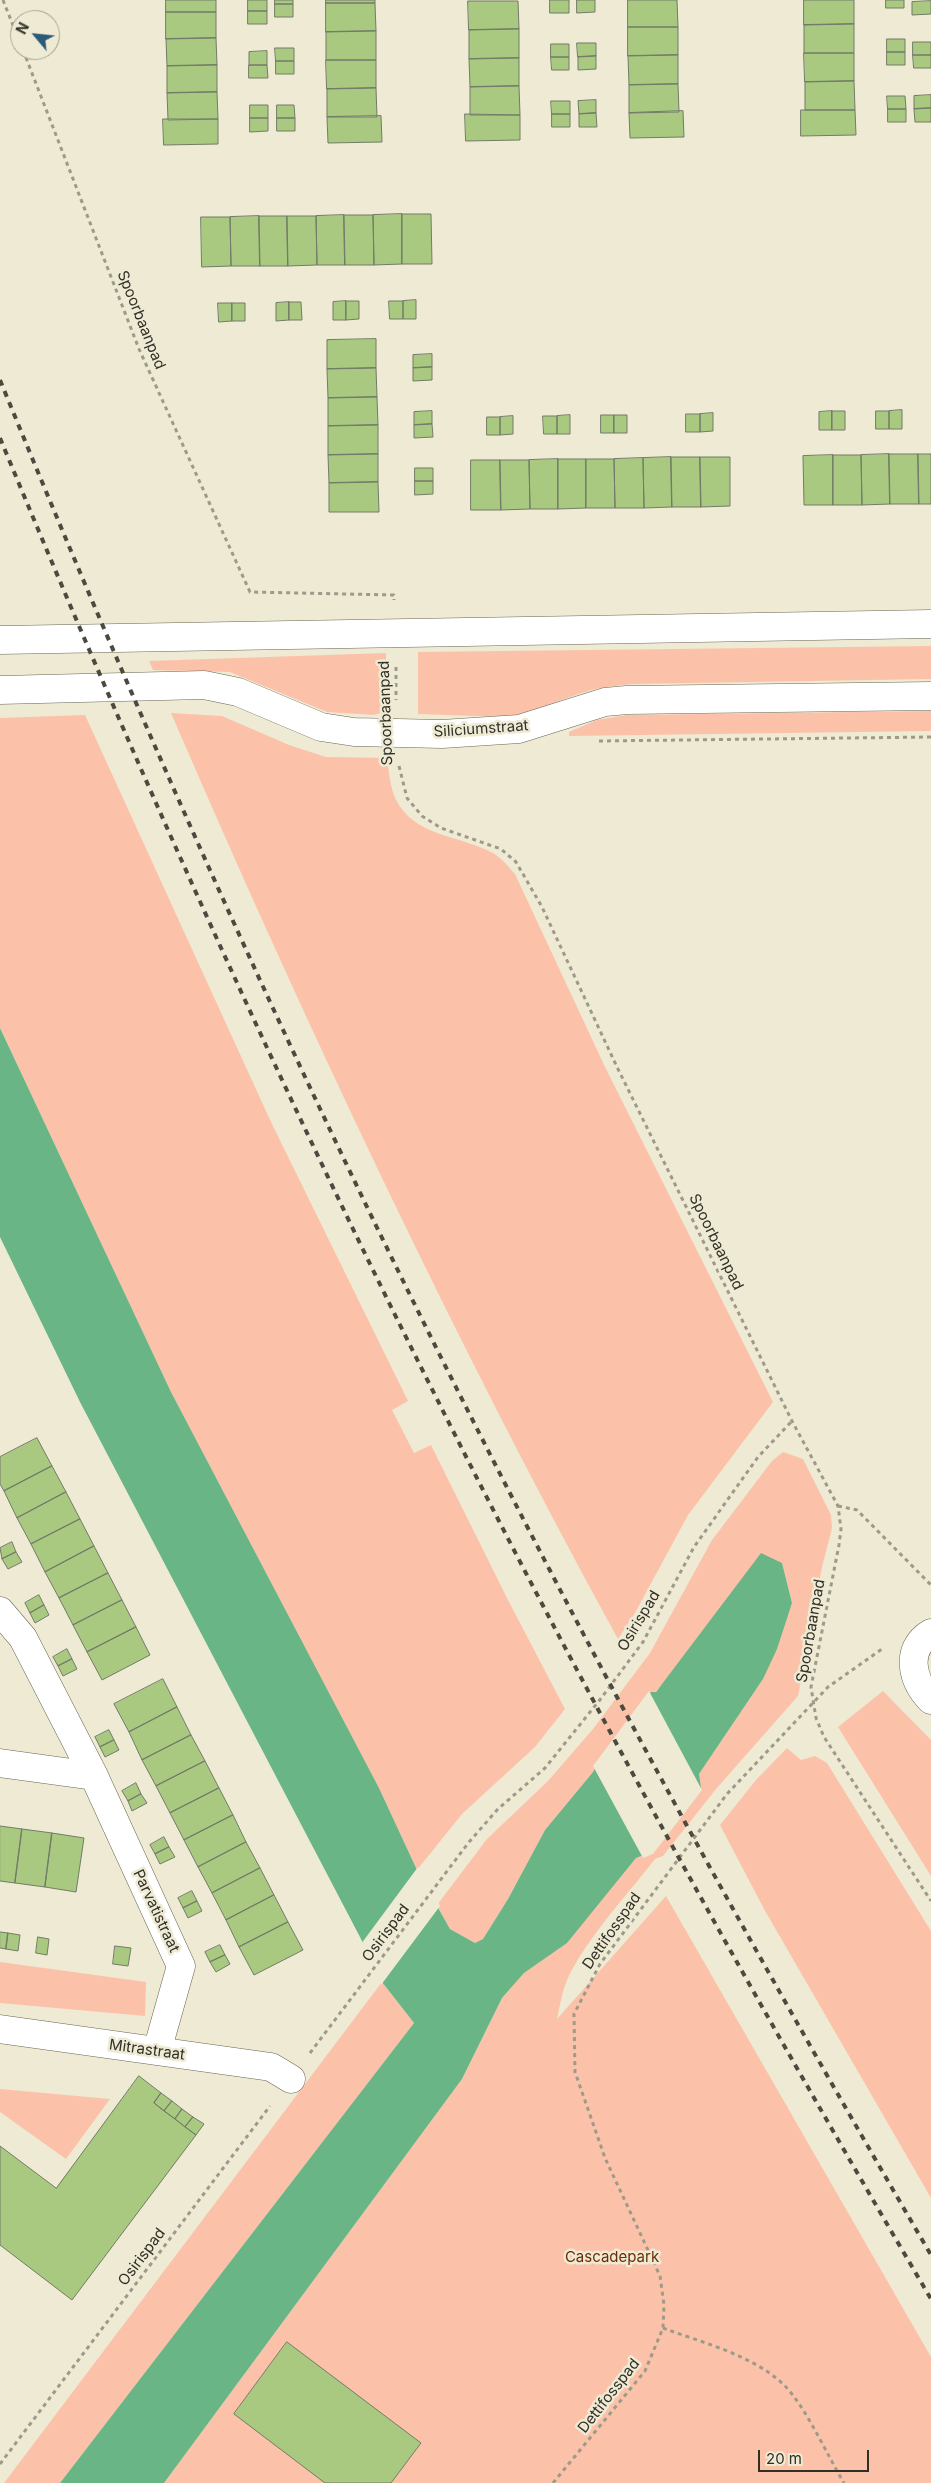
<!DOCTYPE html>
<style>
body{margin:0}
#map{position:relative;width:931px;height:2483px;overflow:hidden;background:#eeead4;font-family:Inter,sans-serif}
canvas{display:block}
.north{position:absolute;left:10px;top:10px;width:50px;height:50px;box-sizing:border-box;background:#eeead4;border:1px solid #a2a08f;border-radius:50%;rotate:298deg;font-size:14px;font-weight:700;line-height:20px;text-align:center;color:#313027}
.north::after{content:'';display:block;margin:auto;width:18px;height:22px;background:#2b5b79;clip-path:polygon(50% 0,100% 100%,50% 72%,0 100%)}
.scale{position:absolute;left:758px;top:2450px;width:111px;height:22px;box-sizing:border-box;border:2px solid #313027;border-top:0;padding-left:6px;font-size:15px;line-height:18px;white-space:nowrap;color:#313027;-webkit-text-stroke:4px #eeead4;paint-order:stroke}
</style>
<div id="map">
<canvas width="931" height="2483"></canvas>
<div class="north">N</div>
<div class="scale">20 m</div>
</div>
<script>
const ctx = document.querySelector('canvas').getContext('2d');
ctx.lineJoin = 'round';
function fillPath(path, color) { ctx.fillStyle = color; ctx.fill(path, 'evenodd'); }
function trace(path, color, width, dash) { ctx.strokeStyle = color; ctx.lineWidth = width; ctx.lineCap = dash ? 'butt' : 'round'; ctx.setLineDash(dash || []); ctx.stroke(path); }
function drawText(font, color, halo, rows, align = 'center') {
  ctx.font = font + ' Inter,sans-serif'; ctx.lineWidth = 5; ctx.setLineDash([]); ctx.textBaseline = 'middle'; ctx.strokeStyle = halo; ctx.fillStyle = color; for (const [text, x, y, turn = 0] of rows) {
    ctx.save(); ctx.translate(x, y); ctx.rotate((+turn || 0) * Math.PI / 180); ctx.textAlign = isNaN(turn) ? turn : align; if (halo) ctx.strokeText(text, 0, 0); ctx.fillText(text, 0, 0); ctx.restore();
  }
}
fillPath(new Path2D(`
 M931,646v33l-300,5c-16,2 -31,3 -46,8 -27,8 -51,21 -79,25l-88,-3v-62z
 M386,653v51l-6,9 -6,2 -47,-3 -97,-40 -77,-2 -4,-9z
 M931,711v20l-362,5v-4l28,-12 30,-5z
 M171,713l51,3 67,29 37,12 61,1c2,14 3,29 9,42 19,36 60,35 93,51 11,5 18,14 26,23l91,195 167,333 -85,113 -53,98 -17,26c-165,-301 -311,-611 -447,-926z
 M85,715l186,407 137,279 -16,9 22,43 17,-8 77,155 57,109 -30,38 -73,67 -45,56 -38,-82 -208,-396 -171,-364v-310z
 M783,1452l20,7 28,56 1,13 -10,39 -24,129 -82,93 -53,67 -8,3c-27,35 -69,80 -87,119 -6,13 -8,28 -11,41l109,-123 265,461v126h-767l298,-404 40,-81 22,-25 43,-31 69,-84 15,-6 48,-78 64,-95 29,-76 -10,-40 -127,129h-4l-52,69 -6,11 -48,58 -37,69 -25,40 -8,4 -25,-14 -13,-24 50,-66 61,-58 45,-52 57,-76 62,-113 60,-79z
 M883,1691l48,49v136l-93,-149z
 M787,1748l14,12 14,-4 12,7 104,168v267l-167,-289 -44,-84 36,-45z
 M0,1962l146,20 -1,34 -145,-13z
 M382,1982l32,41 -354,460h-56z
 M0,2089l110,10 -44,60 -66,-47z`), '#fcc2a9');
fillPath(new Path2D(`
 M0,1028l171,364 208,396 38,82 33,59 25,14 8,-4 25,-40 37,-69 48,-58 6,-11 47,-64 5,-5h5l105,-139 21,10 10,40 -15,46 -14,30 -64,95 2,14 -50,64 -15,6 -69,85 -43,30 -22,25 -40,81 -298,404h-104l354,-460 -32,-41 -22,-45 -280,-535 -80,-165z`), '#69b586');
fillPath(new Path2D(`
 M649,1691l53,99 -49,64 -10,4 -50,-92z
 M418,1867l22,39 -59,79 -20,-41z`), '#eeead4');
const building = new Path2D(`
 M166,0h50v12h-50z
 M248,0h19v11h-19z
 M275,0h18v4h-18z
 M326,0h49v3h-49z
 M550,0h19v13h-19z
 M577,0h18v12l-18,1z
 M628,0h49l1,27h-50z
 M804,0h50v24l-50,1z
 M886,0h18v8h-18z
 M468,1h50l1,28 -50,1z
 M931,1v13l-19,1v-13z
 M326,3h49l1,28 -50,1z
 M275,4h18v13h-18z
 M248,11h19v13h-19z
 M166,12h50v26l-50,1z
 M854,24v29h-50v-28z
 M628,27h50v28l-50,1z
 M519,29v29l-50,1v-29z
 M376,31v29h-50v-28z
 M216,38l1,27 -50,1 -1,-27z
 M887,39h18v13h-18z
 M913,42h18v13h-18z
 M577,43h19v13l-18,1z
 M551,44h18v13h-18z
 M275,48h19v13h-18z
 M267,51v14h-18v-13z
 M887,52h18v13h-18z
 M804,53h50v28l-49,1z
 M678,55v29l-49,1 -1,-29z
 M913,55h18v13h-17z
 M596,56v13l-18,1v-13z
 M551,57h18v13h-17z
 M519,58v28l-49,1 -1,-28z
 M326,60h50v28l-49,1z
 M276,61h18v13h-18z
 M217,65v27l-50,1v-27z
 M249,65h18l1,13h-19z
 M854,81l1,29h-50v-28z
 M678,84l1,28 -50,1v-28z
 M519,86l1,29h-50v-28z
 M376,88l1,29h-50v-28z
 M217,92l1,27 -50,1 -1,-27z
 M931,95v13l-17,1v-13z
 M887,96h18l1,13h-18z
 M596,100v13l-17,1 -1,-13z
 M551,101h19v13h-18z
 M250,105h18v13h-18z
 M277,105h17l1,13h-18z
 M931,108v14h-16l-1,-13z
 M888,109h18v13h-18z
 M801,110h54l1,25 -55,1z
 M683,111l1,26 -54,1 -1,-25z
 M596,113l1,14h-18v-13z
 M465,114l55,1v25l-54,1z
 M552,114h18v13h-18z
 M381,116l1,26 -54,1 -1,-26z
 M250,118h18v13l-18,1z
 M277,118h18v13h-18z
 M163,119h55v25l-54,1z
 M402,214h29l1,50h-30z
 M402,214v50l-28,1 -1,-50z
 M344,215h29l1,50h-29z
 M344,215l1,50h-28l-1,-49z
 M259,216h28l1,50h-28z
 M259,216l1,50h-29l-1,-49z
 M287,216h29l1,49 -29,1z
 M201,217h29l1,49 -29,1z
 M416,300v19h-13v-18z
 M346,301v19h-13v-18z
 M346,301h13v18l-13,1z
 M389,301h14v18h-13z
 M289,302v18l-13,1v-18z
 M289,302h12l1,18h-13z
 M218,303h14v18l-13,1z
 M232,303h13v18h-13z
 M376,339v29l-49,1v-29z
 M432,354v13l-19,1v-13z
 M432,367v13l-19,1v-13z
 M376,368l1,29 -49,1 -1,-29z
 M377,397l1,28 -50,1v-28z
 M902,410v19h-13v-18z
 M432,411v13l-18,1v-13z
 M832,411h13v19h-13z
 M832,411v19h-13v-18z
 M876,411h13v18h-13z
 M713,413v18l-13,1v-18z
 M686,414h14v18h-14z
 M570,415v19h-13v-18z
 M601,415h13v18h-13z
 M614,415h13v18h-13z
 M513,416v18l-13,1v-18z
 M543,416h14v18h-13z
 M487,417h13v18h-13z
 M432,424l1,13 -19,1v-13z
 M378,425v29l-50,1v-29z
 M378,454v28l-49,1 -1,-28z
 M889,454h29l1,50h-29z
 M889,454l1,50 -28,1 -1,-50z
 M918,454h13v50h-12z
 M833,455v50h-29l-1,-49z
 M833,455h28l1,50h-29z
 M671,457h29l1,50h-29z
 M671,457l1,50 -28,1 -1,-50z
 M700,457h30v49l-29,1z
 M643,458l1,50h-29l-1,-49z
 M558,459h28v49l-28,1z
 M558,459v50h-28l-1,-49z
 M586,459h28l1,49h-29z
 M471,460h29l1,50h-30z
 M500,460h29l1,49 -29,1z
 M415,468h18v13h-18z
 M415,481h18v13l-18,1z
 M378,482l1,30h-50v-29z
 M37,1438l15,28 -48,25 -4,-7v-27z
 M52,1466l14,26 -49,26 -13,-27z
 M66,1492l14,27 -49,25 -14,-26z
 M80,1519l14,27 -49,26 -14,-28z
 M12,1542l4,10 -14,7 -2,-11z
 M94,1546l14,27 -49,25 -14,-26z
 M16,1552l6,10 -14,7 -6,-10z
 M108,1573l14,27 -49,25 -14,-27z
 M39,1595l5,10 -14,8 -5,-10z
 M122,1600l14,27 -49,25 -14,-27z
 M44,1605l5,10 -14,8 -5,-10z
 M136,1627l14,28 -48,25 -15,-28z
 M67,1649l5,10 -14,7 -5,-9z
 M72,1659l5,10 -14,7 -5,-10z
 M163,1679l14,28 -48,25 -15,-28z
 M177,1707l14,28 -49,25 -13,-28z
 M109,1730l5,10 -14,7 -5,-10z
 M191,1735l14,26 -49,25 -14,-26z
 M114,1740l5,10 -14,7 -5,-10z
 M205,1761l14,27 -49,25 -14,-27z
 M136,1783l5,11 -13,7 -6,-10z
 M219,1788l14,27 -49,25 -14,-27z
 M141,1794l6,9 -15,8 -4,-10z
 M233,1815l13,27 -48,25 -14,-27z
 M0,1826l22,3 -7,54 -15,-2z
 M22,1829l30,4 -7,54 -30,-4z
 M52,1833l32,5 -8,54 -31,-5z
 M164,1837l5,10 -14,7 -5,-9z
 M246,1842l14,26 -48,25 -14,-26z
 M169,1847l6,10 -15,7 -5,-10z
 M260,1868l14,27 -48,25 -14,-27z
 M192,1891l5,10 -14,7 -5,-10z
 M274,1895l14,27 -49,25 -13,-27z
 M197,1901l5,10 -14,7 -5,-10z
 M288,1922l15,28 -49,25 -15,-28z
 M0,1932l8,1 -2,16 -6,-1z
 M8,1933l12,2 -2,16 -12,-2z
 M38,1937l11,2 -2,16 -11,-2z
 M220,1945l5,10 -15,7 -5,-10z
 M115,1946l16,2 -3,18 -15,-2z
 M225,1955l5,9 -14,8 -6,-10z
 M139,2076l22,17 -7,10 42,32 -124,165 -72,-55v-99l56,42z
 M161,2093l11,8 -8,10 -10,-8z
 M172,2101l10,8 -7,10 -11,-8z
 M182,2109l11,8 -8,10 -10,-8z
 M193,2117l11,7 -8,11 -11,-8z
 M287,2342l134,101 -30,40h-66l-91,-69z`);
fillPath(building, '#a9c980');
trace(building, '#727b68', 1);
const minor = new Path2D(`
 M0,640l931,-16
 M0,690l204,-5 34,7 83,35 33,5 88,2 77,-5 86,-27 22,-2 304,-4
 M0,1611l23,27 71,138 87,190 -24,85
 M931,1633c-27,16 -19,48 0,67
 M0,1763l94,13
 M0,2029l271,38 20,12`);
trace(minor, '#696652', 29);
trace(new Path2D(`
 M3,0l17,43
 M23,50l116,299 111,243 144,3v5
 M396,667v33
 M599,741l332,-4
 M399,766l8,32 15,18 19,12 60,21 15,13 26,45 75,160 175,354 46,85 3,23 -2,16 -28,142 5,31 8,19 107,164
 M838,1506l19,4 74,75
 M310,2053l159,-211 29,-33 47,-41 54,-67 44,-59 51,-95 64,-90 34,-36
 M663,2328c40,15 90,27 121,57 22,22 43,70 60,98
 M0,2464l270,-358
 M553,2483l92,-112 18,-43 1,-23 -4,-29 -55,-118 -30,-86 -1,-58 26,-50 127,-170 101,-107 54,-38`), '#9d9a8a', 3, [4, 4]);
trace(minor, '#fff', 28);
trace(new Path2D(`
 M0,380c150,367 313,729 494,1082 137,269 285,533 437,793
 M0,438c136,329 282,654 442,971 152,303 317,598 489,890`), '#4c4a3f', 4, [6, 6]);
drawText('15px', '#313027', '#eeead4', [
 ["Spoorbaanpad",141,320,68],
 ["Spoorbaanpad",386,713,-92],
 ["Siliciumstraat",481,729,-4],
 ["Spoorbaanpad",716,1242,64],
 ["Osirispad",639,1621,-59],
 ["Spoorbaanpad",811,1631,-80],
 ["Parvatistraat",156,1911,65],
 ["Dettifosspad",612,1931,-55],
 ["Osirispad",386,1933,-53],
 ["Mitrastraat",147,2050,8],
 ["Osirispad",142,2257,-53],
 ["Dettifosspad",609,2396,-52]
]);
drawText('15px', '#6e2b04', '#eeead4', [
 ["Cascadepark",612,2257]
]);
</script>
